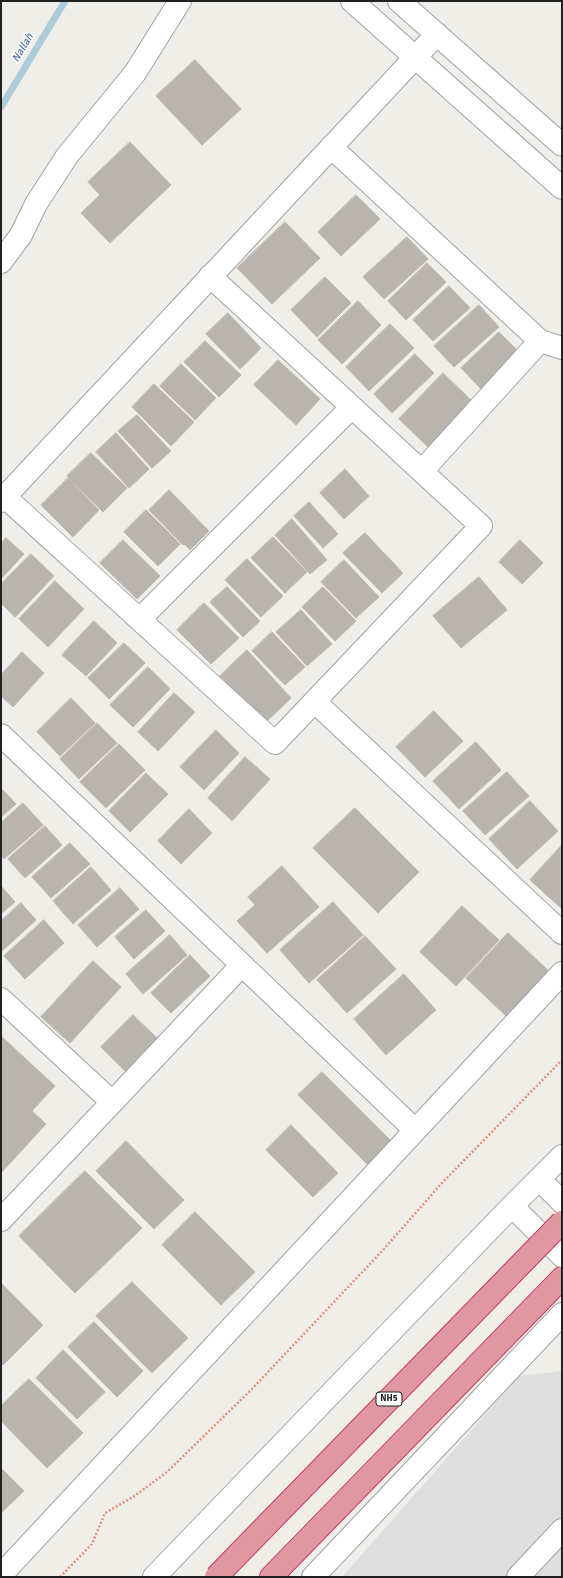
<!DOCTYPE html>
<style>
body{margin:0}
#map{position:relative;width:563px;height:1578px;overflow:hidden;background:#f0eee8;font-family:Signika,sans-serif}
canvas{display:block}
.frame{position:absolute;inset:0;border:2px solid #212121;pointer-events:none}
</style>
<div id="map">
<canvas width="563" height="1578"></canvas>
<div class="frame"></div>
</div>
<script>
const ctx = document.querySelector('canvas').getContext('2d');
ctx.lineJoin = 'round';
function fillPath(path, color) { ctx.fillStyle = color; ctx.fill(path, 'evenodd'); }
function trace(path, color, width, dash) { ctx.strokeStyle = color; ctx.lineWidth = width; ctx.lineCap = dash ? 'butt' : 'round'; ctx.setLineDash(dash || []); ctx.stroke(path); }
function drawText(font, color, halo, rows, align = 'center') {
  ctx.font = font + ' Signika,sans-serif'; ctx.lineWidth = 3; ctx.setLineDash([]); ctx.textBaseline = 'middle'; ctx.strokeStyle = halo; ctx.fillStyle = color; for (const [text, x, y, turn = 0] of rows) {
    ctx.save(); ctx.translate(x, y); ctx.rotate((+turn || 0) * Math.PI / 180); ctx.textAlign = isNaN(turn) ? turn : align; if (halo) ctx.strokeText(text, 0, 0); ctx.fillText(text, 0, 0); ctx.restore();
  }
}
fillPath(new Path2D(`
 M562,1371v206h-220l177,-201z`), '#dfdede');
trace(new Path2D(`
 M1,107l64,-106`), '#adccd9', 7);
const building = new Path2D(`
 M195,60l46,49 -39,36 -46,-49z
 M130,142l41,43 -61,58 -29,-30 19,-18 -12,-13z
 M356,195l24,24 -39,37 -23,-24z
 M285,222l35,36 -48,46 -35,-36z
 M407,237l21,22 -44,40 -21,-22z
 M427,263l19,19 -40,38 -18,-19z
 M325,277l26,26 -34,34 -26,-27z
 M449,286l21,22 -37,33 -20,-21z
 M358,301l23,24 -39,39 -24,-24z
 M479,305l20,22 -45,40 -20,-21z
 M228,313l33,35 -21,21 -34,-35z
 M390,324l24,24 -45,43 -23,-24z
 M499,332l22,22 -38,37 -22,-23z
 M205,341l36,34 -22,22 -35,-35z
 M415,354l19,19 -42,40 -18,-19z
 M278,360l42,39 -24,26 -42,-40z
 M181,364l35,34 -21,22 -35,-34z
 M443,373l31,30 -44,46 -31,-30z
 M154,384l40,38 -23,24 -39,-39z
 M137,415l34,36 -19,17 -34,-37z
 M116,433l33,36 -20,19 -33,-36z
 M91,453l36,35 -24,24 -36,-36z
 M345,469l24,27 -25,23 -24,-26z
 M68,478l31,32 -26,27 -32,-32z
 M169,490l40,41 -19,19 -6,-6 -1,1 -34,-35z
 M309,502l29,32 -15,14 -29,-32z
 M146,510l34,34 -22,22 -34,-34z
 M292,519l35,41 -17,14 -35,-39z
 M365,533l38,40 -21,20 -39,-40z
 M273,537l34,35 -22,21 -34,-35z
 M6,538l18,16 -23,25v-35z
 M123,540l37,36 -23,23 -37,-36z
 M520,540l23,23 -21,21 -23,-22z
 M31,554l23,22 -39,41 -14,-14v-19z
 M247,559l36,37 -22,21 -36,-37z
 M344,560l35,37 -23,21 -35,-36z
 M479,577l28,33 -46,38 -28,-32z
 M55,581l29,28 -36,38 -29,-28z
 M227,587l33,34 -17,16 -33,-35z
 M323,587l33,34 -21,20 -33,-34z
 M204,603l35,35 -28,26 -34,-34z
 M301,610l31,34 -25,22 -31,-34z
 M94,621l23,22 -31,33 -24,-21z
 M272,632l33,35 -20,18 -33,-34z
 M124,643l21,20 -36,36 -21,-21z
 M247,650l44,48 -26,25 -45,-47z
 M22,652l22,21 -31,34 -12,-11v-21z
 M148,667l22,22 -37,38 -23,-22z
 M174,693l21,19 -37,39 -20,-19z
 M71,698l24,25 -35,33 -23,-24z
 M434,711l29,30 -38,36 -29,-30z
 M97,723l20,20 -38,36 -19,-20z
 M216,730l23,23 -35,37 -24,-23z
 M476,742l25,28 -42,39 -26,-28z
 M119,744l26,26 -39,38 -26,-26z
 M245,757l25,22 -38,42 -24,-23z
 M507,772l22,24 -44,39 -22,-24z
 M146,773l22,21 -38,38 -21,-21z
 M1,788l15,16 -15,13z
 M530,801l28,30 -41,38 -28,-30z
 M23,803l20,22 -39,34 -3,-4v-32z
 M355,808l64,64 -41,41 -65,-65z
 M189,809l23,24 -31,31 -23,-23z
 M45,826l17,19 -37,33 -17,-19z
 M70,843l20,21 -39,34 -19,-21z
 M562,845v64l-32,-29z
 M282,866l37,41 -52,46 -30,-32 18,-16 -7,-8z
 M91,867l20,23 -38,34 -20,-23z
 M1,886l14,16 -14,12z
 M120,888l19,21 -42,38 -19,-22z
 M333,902l30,33 -54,48 -29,-33z
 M21,903l15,17 -35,32v-31z
 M462,906l37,34 -43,46 -36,-34z
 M146,910l19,21 -31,28 -19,-22z
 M44,920l20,23 -39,36 -21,-23z
 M508,933l41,38 -43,45 -40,-38z
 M170,935l17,20 -44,39 -17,-20z
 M365,936l31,33 -49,44 -30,-33z
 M190,955l20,21 -39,37 -20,-20z
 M93,961l28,26 -51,56 -29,-26z
 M404,974l32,36 -50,45 -32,-36z
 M133,1015l25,24 -32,33 -25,-25z
 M1,1036l54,50 -23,25 14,13 -45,49z
 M322,1072l71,71 -24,23 -71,-71z
 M291,1125l47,48 -25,24 -47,-47z
 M126,1141l58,59 -30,29 -58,-58z
 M85,1171l57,57 -67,65 -56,-57z
 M195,1212l60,60 -34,33 -59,-60z
 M132,1282l56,56 -36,35 -56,-57z
 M1,1283l42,42 -40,40 -2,-2z
 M94,1322l49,49 -26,26 -49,-50z
 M63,1350l42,42 -28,27 -41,-41z
 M29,1379l54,54 -36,35 -46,-47v-15z
 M1,1468l23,23 -23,22z`);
fillPath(building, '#b9b4ae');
trace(building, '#c0b6ac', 1);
const minor = new Path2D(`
 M352,1l210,187
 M399,1l163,144
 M331,147l209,194 22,7
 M1,262l20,-27 15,-31 31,-48 68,-83 45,-72
 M422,471l118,-130
 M5,497l270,246 206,-217 -271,-250
 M1,501l436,-467
 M140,619l212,-212
 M315,702l247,231
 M1,735l414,395
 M1,999l111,103
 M539,1179l23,23
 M512,1206l50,50
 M1,1220l241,-255
 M1,1575l561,-602
 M154,1577l358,-371 50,-50
 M313,1577l249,-263
 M518,1577l44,-47`);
const highway = new Path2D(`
 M271,1577l291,-299`);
trace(minor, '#a2a2a2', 24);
trace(highway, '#ca3961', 24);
trace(new Path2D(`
 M60,1577l32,-33 13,-31 28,-16 34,-25 84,-82 133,-141 57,-65 121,-124`), '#ec907d', 2.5, [2, 2]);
trace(minor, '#fff', 22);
trace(highway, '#df98a1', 22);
const highwayBridge = new Path2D(`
 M216,1577l346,-355`);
trace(highwayBridge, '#ca3961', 24, []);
trace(highwayBridge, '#df98a1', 22);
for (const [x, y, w] of [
 [389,1399,26]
]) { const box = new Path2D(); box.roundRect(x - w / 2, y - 7, w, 14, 3); ctx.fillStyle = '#fff'; ctx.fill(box); trace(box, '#212121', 1); }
drawText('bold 9px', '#212121', null, [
 ["NH5",389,1399]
]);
drawText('italic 11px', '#5374a0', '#fff', [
 ["Nallah",23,48,-59]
]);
</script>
